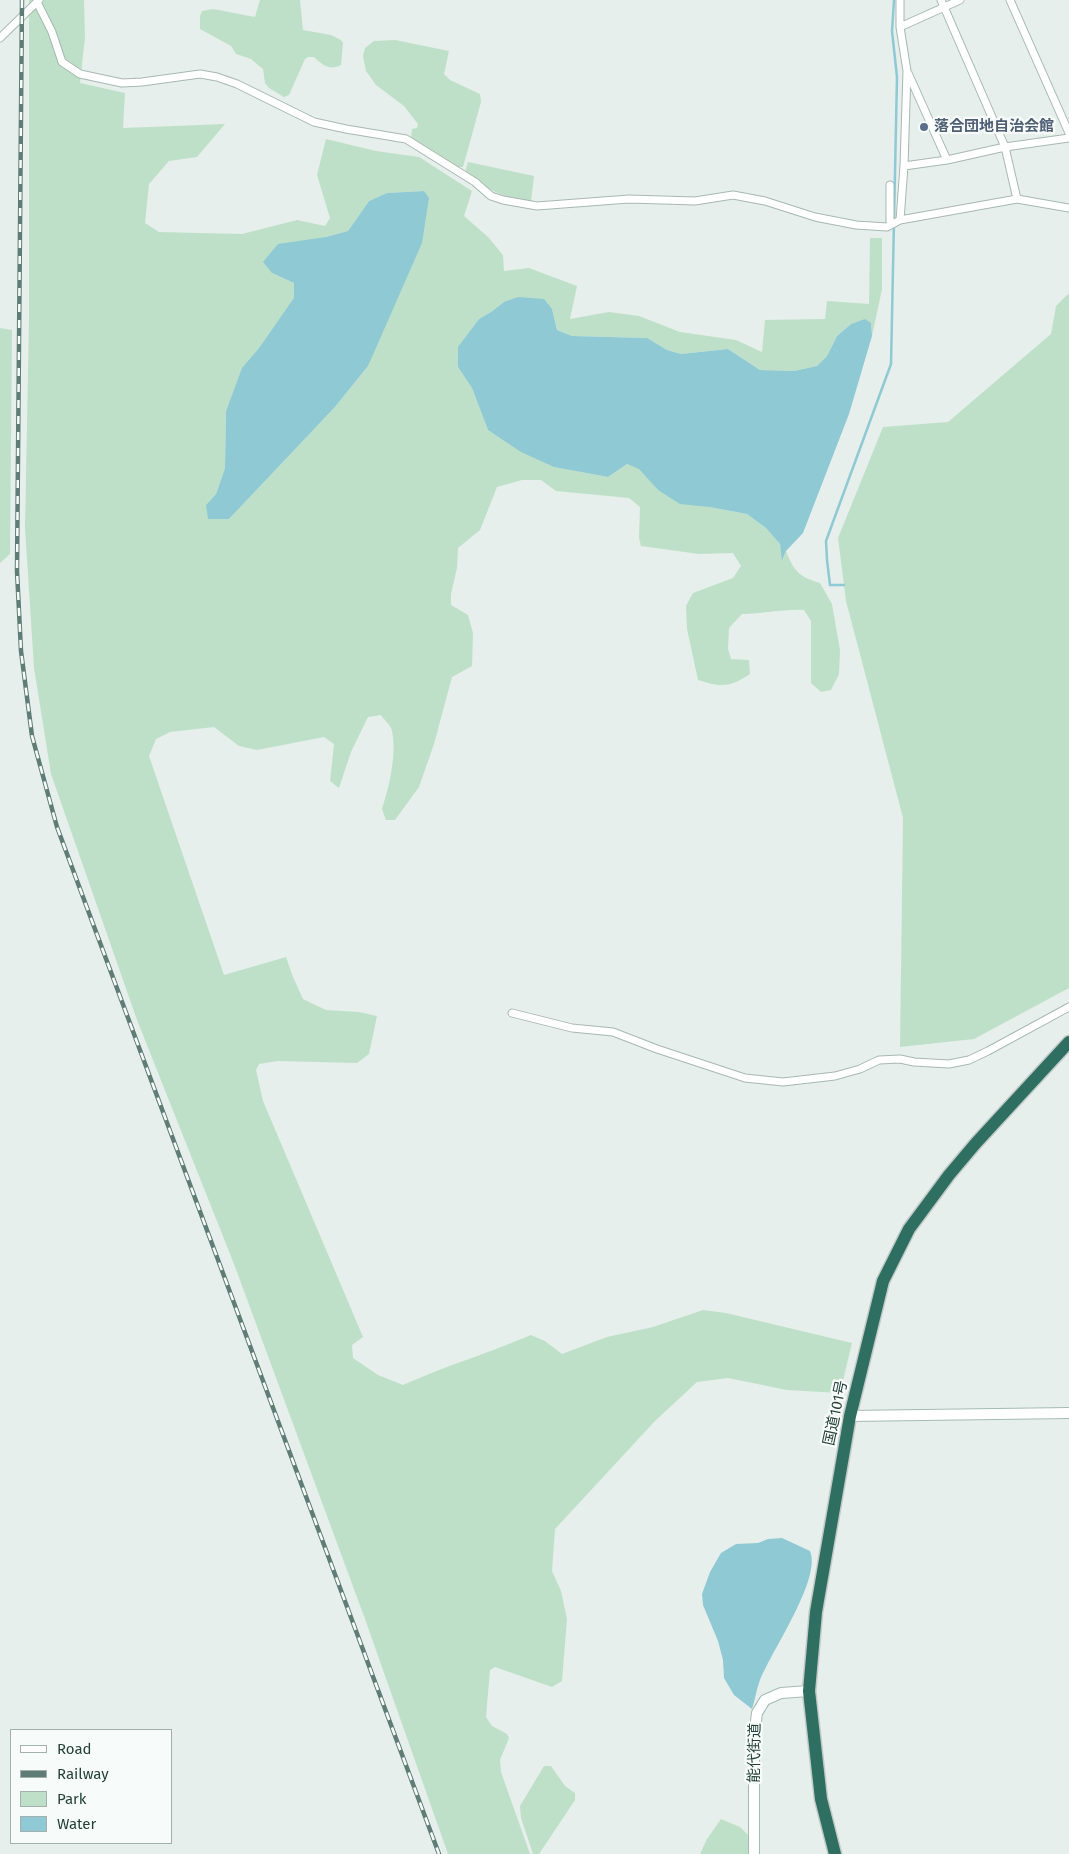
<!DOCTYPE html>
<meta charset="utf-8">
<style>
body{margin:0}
#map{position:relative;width:1069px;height:1854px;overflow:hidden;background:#e6efeb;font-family:"Fira Sans",sans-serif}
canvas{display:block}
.legend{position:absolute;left:10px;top:1729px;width:162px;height:115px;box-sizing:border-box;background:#f7fbf9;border:1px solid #a3b1ad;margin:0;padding:6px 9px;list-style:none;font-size:15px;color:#24423a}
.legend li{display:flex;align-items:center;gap:10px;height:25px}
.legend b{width:25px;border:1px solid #a3b1ad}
</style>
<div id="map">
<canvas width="1069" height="1854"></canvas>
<ul class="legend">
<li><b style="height:6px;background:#fff"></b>Road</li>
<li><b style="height:6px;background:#5f7d75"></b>Railway</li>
<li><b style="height:14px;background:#bfe0c8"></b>Park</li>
<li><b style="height:14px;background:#8ec9d4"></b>Water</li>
</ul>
</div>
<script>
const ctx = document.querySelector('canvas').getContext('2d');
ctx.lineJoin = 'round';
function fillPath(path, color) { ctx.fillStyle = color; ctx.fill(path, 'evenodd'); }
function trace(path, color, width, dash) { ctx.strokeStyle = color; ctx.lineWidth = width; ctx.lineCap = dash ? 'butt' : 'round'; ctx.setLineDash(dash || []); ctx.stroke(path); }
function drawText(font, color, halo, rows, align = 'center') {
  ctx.font = font + ' "Fira Sans","Noto Sans JP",sans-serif'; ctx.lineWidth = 4.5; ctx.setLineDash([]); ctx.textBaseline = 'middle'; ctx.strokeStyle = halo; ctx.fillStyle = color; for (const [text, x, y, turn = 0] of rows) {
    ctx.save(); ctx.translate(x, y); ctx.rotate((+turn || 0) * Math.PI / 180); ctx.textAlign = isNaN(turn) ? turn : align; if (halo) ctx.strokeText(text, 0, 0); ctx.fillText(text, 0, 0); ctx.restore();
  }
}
fillPath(new Path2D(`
 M29,0h55l1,37 -5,46 45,10 -2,35 102,-4 -28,33 -28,4 -20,23 -4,39 14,9 39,1 44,1 55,-14 28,6 5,-8 -13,-43 9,-36 50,12 43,6 53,34 -8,25 24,21 15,18 1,16 25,-3 48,18 -7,33 39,-7 30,4 41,16 56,8 26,12 3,-32 60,-1 2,-18 42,3 1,-66h12v51l-10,47 -1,-13 -6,-3 -14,4 -14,12 -10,20 -10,10 -23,5 -34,-1 -32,-21 -47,5 -14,-4 -21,-12 -74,-2 -15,-6 -5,-21 -48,-7 -13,10 -12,7 -21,29v19l14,21 16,42 67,37 53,10 19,-13 12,4 19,22 51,17 38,7 19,14 14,16 3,16 3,-9c8,21 14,26 34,32l12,21 8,46 -1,24 -8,16 -10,2 -10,-9v-62l-7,-11c-20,-1 -41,4 -62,4l-13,14 -1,21 3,10 18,1 1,14c-21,14 -29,13 -52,6l-11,-51 -1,-23 7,-13 40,-15 8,-12 -8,-13 -34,1 -58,-8 -2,-8 1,-31 -11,-9 -73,-7 -15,-11h-19l-25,7 -17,43 -22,18 -1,20 -6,26v11l17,10 5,18 -1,33 -20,11 -18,67 -15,43 -24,33h-9l-4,-11c7,-22 15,-54 10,-78 -1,-6 -8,-11 -11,-16l-13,2 -17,35 -12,36 -9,-7 4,-37 -10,-7 -67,13 -18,-4 -25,-19 -44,5 -14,7 -7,17 75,219 62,-18 7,20 10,22 23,11 33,2 18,4 -8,38 -12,9 -79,-2 -19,3 -3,6 7,31 100,236 -11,8 1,13 25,17 25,10c42,-19 86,-32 128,-50l14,6 17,13 45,-17 46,-10 50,-17 23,3 126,30 -12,50 -53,-3 -59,-12 -31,4 -42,39 -100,108 -3,42 9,20 6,28 -5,62 -10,6 -57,-20 -5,3 -4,47 6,9 15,8 2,4 -9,22 1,12 29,82h-82l-83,-235 -131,-355 -97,-244 -86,-246 -17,-106 -9,-140 4,-208zM424,191l-56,175 -33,41 -106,112 -23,-14 10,-11 9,-26 1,-57 16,-42 17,-21 36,-50 -1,-15 -22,-10 54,-36 22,-6 21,-30 18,-8z
 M260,0h40l3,30 28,5 10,5 2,3 -2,22c-11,6 -19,0 -27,-8h-6l-3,2 -16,36 -5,2 -15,-9 -4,-5 -2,-14 -12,-10 -15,-5 -5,-8 -31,-17v-13l2,-5 11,-2 42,8z
 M395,40l54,11 -5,23 6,6 30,14 1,8 -18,65h-7l-13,-10 -32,-19 1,-9 5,-1 1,-4 -14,-18 -28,-21 -10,-14 -3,-15 2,-8 9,-7z
 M468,162l66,14 -3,26c-28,-4 -44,-13 -66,-30z
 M1069,293v695l-95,51 -74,8 3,-229 -57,-217 -8,-63 45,-111 65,-5 103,-88 5,-28z
 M0,328l12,2 -2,224 -10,9z
 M544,1766h7l14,20 10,7v7l-36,54h-6l-12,-36 -1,-12z
 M721,1819l19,8 8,8 2,19h-50l7,-15z`), '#bfe0c8');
fillPath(new Path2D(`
 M424,191l5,7 -7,45 -54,123 -33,41 -106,112h-21l-2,-14 10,-11 9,-26 1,-57 16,-43 17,-20 35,-50v-15l-22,-10 -9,-11 15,-18 48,-7 22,-6 21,-30 18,-8z
 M518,297l26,2 8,10 5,21 15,6 75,2 20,12 14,4 47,-5 32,21 34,1 23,-5 10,-10 10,-20 14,-12 14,-5 6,4 1,13 -23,78 -46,119 -17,18 -4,10 -2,-17 -14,-16 -19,-14 -38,-7 -29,-3 -22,-14 -19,-21 -12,-5 -19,13 -54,-10 -33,-15 -33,-22 -16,-42 -14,-21v-20l21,-28 12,-7 13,-10z
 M782,1538l28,13c12,29 -41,103 -51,132 -3,8 -4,17 -7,26l-18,-14 -10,-17 -1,-18 -5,-19 -15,-36 -1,-11 8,-22 11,-19 15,-9 22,-1 10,-4z`), '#8ec9d4');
trace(new Path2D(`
 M844,585h-14l-3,-25 -1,-19 65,-177 6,-287 -5,-46 2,-31`), '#8ec9d4', 2.5);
const street = new Path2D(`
 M941,0l64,147 12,52
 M1010,0l59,133
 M37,2l15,30 10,30 18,12 42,9 20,-1 58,-8 17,3 20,7 77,38 32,7 60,10 69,43 16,14 12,4 34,6 92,-7 66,2 38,-6 32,6 50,16 41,8 31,2 13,-7 117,-21 52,9
 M900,27l60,-27
 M0,38l39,-38
 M908,73l39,87
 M904,166l43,-6 58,-13 64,-9
 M900,220l4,-54 3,-95 -7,-44v-27
 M890,225v-40
 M512,1013l60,15 41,4 44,17 88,29 38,4 52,-6 25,-7 19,-9 21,-1 14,3 35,2 20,-4 19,-9 81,-44`);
const secondary = new Path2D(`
 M850,1416l219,-3
 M754,1854v-117l3,-24 8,-13 16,-7 28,-2`);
const highway = new Path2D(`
 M835,1854l-14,-55 -12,-108 7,-79 34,-196 33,-135 26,-52 40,-54 27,-32 93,-101`);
trace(street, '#a8b8b2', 9);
trace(secondary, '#a4bbb3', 12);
trace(highway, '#c2cac8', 15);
trace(street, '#fff', 7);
trace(secondary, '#fff', 10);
trace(highway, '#2f6f62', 12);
const rail = new Path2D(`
 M22,0l-5,571 4,80 11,85 25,91 382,1027`);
trace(rail, '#5f7d75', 4.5);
trace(rail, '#f7fbf9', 2.5, [8]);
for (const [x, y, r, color] of [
 [924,127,5,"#5c6f8a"]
]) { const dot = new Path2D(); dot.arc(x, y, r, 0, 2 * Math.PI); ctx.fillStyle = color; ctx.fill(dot); trace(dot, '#f7fbf9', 2); }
drawText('bold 15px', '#4e5e75', '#f7fbf9', [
 ["落合団地自治会館",934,127]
], 'left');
drawText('15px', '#24423a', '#f7fbf9', [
 ["国道101号",836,1413,-78],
 ["能代街道",755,1753,-89]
]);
</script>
